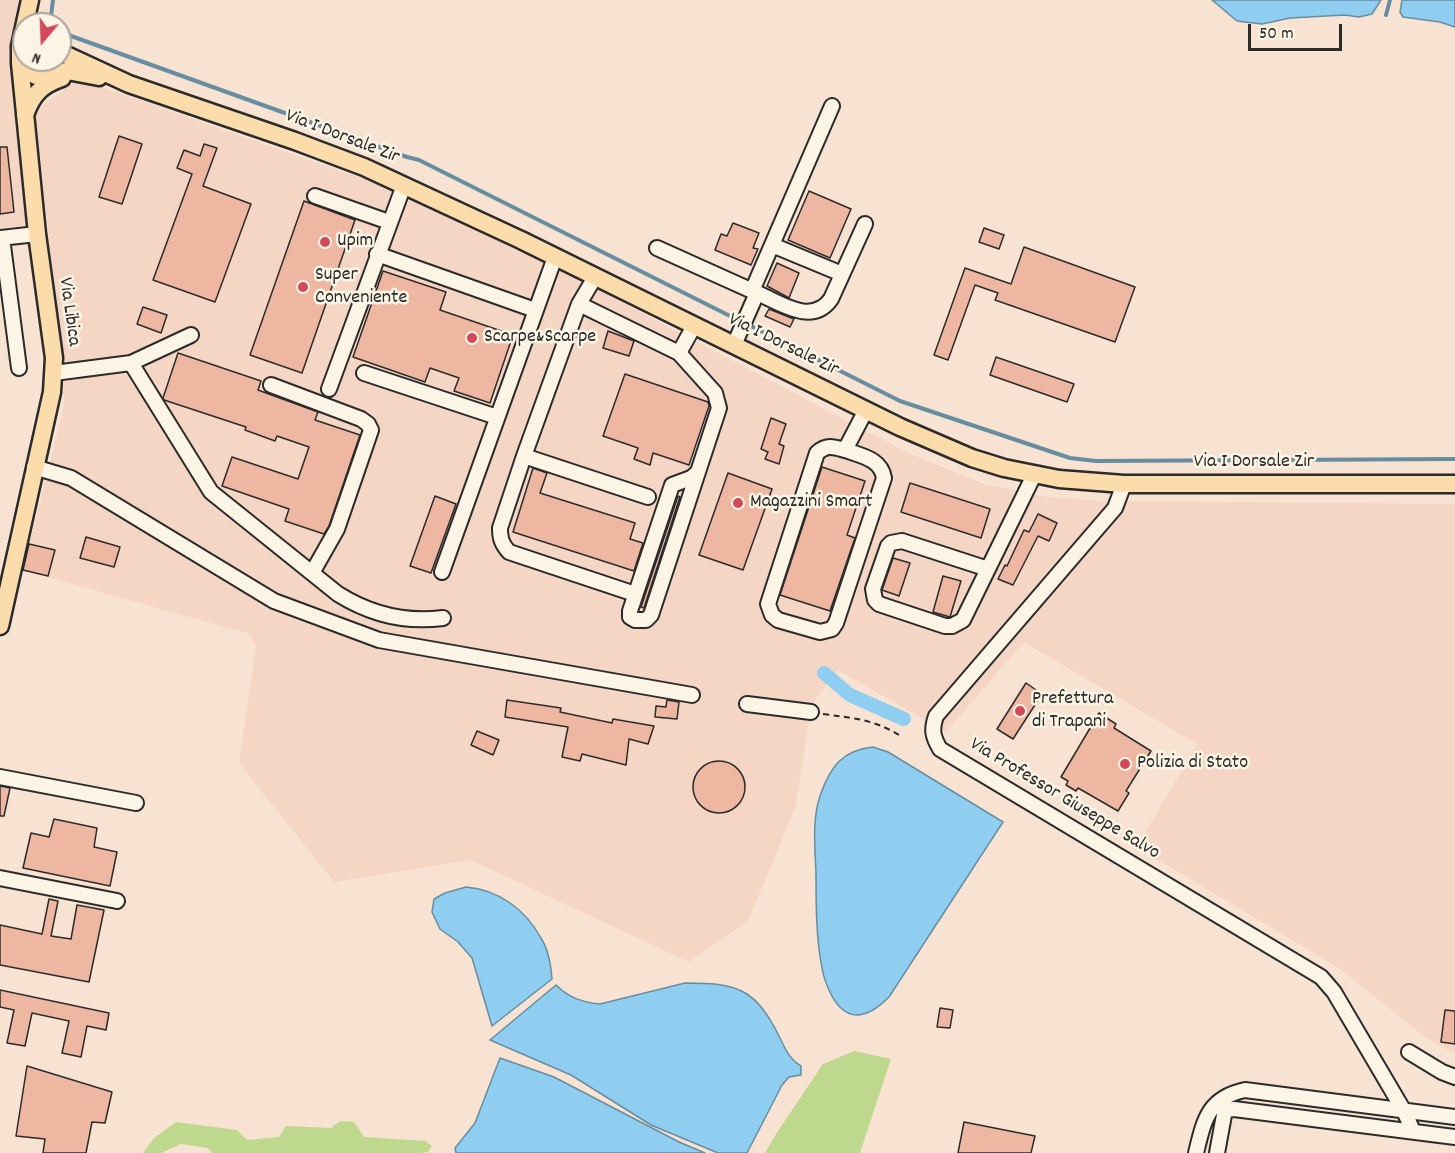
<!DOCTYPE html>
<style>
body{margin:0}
#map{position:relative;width:1455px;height:1153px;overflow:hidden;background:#f8e2d1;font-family:Dekko,sans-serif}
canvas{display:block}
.north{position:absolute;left:12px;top:12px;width:60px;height:60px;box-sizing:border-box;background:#fcf5e5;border:2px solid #a8a49b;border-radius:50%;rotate:199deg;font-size:16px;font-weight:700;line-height:24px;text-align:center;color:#2b2b2b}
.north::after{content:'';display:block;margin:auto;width:21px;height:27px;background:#d1495b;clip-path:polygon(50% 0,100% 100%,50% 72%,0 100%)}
.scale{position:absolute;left:1248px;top:24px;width:94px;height:27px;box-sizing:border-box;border:3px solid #2b2b2b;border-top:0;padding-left:8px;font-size:18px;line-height:21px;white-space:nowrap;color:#2b2b2b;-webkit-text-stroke:4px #fcf5e5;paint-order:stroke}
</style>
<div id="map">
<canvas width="1455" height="1153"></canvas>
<div class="north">N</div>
<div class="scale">50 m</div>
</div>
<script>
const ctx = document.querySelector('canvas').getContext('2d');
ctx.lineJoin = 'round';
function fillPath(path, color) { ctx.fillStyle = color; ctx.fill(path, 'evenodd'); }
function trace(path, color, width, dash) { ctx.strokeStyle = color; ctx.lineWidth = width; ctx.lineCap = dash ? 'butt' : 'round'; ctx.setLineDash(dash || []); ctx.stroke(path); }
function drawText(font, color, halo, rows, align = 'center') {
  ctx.font = font + ' Dekko,sans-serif'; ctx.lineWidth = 5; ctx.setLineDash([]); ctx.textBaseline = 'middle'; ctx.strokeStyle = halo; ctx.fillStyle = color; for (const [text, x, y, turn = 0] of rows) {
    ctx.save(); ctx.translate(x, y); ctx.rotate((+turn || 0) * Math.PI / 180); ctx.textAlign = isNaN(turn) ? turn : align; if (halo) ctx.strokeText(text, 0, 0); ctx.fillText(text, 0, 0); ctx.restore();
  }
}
fillPath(new Path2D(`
 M0,0h20l-11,54 18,171 -27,3z
 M79,79l310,109 166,79 353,186 76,31 63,13 54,4 354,3v550l-30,-17 -86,-69 -202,-121 60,-103 -173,-102 -78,90 -108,-62 -26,34 -17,104 -47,113 -59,41 -218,-102 -137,22 -95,-119 17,-117 -6,-12 -227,-64 41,-164 -1,-50 -29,-245z`), '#f5d5c3');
fillPath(new Path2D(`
 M854,1051l37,8 -31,94h-95l11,-19 47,-70z
 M340,1121l14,1 10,15 61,4 7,5 -4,6 -8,1h-207l-6,-5 -26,-4 -20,9h-18l11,-15 22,-16 61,8 10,10 32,-3 7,-11 45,2z`), '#bed88e');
const water = new Path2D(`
 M1212,0h169l-9,14 -13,3 -14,-2 -55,3 -28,6 -25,-3z
 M1402,0h53v27l-15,-5 -37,-5 -3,-5z
 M873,747l15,5 115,70 -114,175c-12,12 -31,26 -47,12 -10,-8 -18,-29 -20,-41 -6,-31 -6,-64 -6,-95 -1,-26 -4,-53 4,-77 10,-29 22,-46 53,-49z
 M466,887c33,3 59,22 75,51 7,11 10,28 11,41l-60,47 -20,-68 -14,-16 -18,-13 -8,-17 2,-13 11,-6z
 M685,983c52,0 70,5 94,53 6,12 10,23 22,30v9l-12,2 -7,8 -35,68h-29l-67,-28 -80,-50 -81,-35 66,-55c13,13 26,17 44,19z
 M500,1058l54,19 125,65 26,11h-249l-1,-5 20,-25z`);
fillPath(water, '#8fcef0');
trace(water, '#678da1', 1.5);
trace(new Path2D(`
 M1386,15l4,-15
 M50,24l3,-24
 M60,32l347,125 12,3 321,161
 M747,324l153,77 170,57 26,3 359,-2`), '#678da1', 4);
trace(new Path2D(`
 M824,673l26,22 54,24`), '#8fcef0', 14);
const building = new Path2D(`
 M119,136l23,8 -20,60 -23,-7z
 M204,144l13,4 -14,38 48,18 -36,98 -62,-22 39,-106 -15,-6 7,-18 16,6z
 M0,147h7l7,65 -14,2z
 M809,191l42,18 -21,49 -42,-18z
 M304,201l51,19 -53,153 -52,-18z
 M733,223l26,10 -6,15 5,1 -7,16 -36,-15 6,-16 6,2z
 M984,228l20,7 -5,14 -20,-7z
 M1024,247l111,40 -20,55 -120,-42 3,-7 -23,-8 -27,75 -14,-5 31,-87 46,16z
 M777,263l22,10 -10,25 -22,-12z
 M383,271l63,21 -6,18 73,25 -23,68 -36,-12 5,-13 -29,-10 -5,14 -72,-25z
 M143,307l24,8 -6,18 -24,-9z
 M769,309l25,10 -4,8 -25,-11z
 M608,331l26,10 -5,15 -26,-8z
 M178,353l83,28 -3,9 60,22 -3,8 45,15 -31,91 -5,8 -39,-13 4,-12 -67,-23 10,-29 66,22 11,-32 -32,-11 -2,5 -30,-11 1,-3 -82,-27 -1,-2z
 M996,357l78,27 -7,18 -77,-27z
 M625,374l83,28 1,4 -20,59 -36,-12 -3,12 -16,-6 4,-11 -35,-12z
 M771,418l15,6 -7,20 5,2 -5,18 -14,-5 3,-7 -7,-3z
 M822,467l43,14 -18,54 8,3 -25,73 -50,-16z
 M533,468l14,5 -7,20 95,30 -5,16 13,4 -9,28 -121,-39z
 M728,473l44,16 -29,81 -44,-15z
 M910,483l80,26 -9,29 -80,-26z
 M435,496l21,8 -25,69 -21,-7z
 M678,496l2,1 -36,111 -3,-1z
 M1038,514l19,9 -8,18 -11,-5 -25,49 -15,-6 7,-14 2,1 17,-36 5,2z
 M86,537l34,10 -6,20 -34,-9z
 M29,544l26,6 -7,26 -25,-6z
 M893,558l17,5 -11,33 -17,-6z
 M943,576l18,5 -11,36 -17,-5z
 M1026,683l16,11 -29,45 -16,-10z
 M507,700l54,8 -1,4 52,11 1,-4 41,7 -6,18 -19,-5 -3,26 -44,-11 -2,7 -18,-4 6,-30 -63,-10z
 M667,700l12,2 -2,17 -22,-2 1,-11 10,1z
 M1099,713l17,11 -2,4 37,23 -25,40 3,2 -11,18 -40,-23 -2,3 -10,-6 2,-4 -7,-4z
 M477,731l22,9 -6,15 -22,-10z
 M693 787a26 26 0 1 1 52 0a26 26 0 1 1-52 0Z
 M0,786l10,2 -6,28h-4z
 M54,819l43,9 -3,19 23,5 -7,34 -87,-18 8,-35 18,4z
 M49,899l9,2 -7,35 20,3 6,-34 27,5 -15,72 -89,-17v-40l42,9z
 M0,990l109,23 -3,17 -19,-4 -6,31 -19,-4 7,-32 -37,-8 -7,33 -18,-3 7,-33 -14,-3z
 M940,1008l13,2 -3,18 -13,-1z
 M1445,1010l10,1v33l-14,-2z
 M27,1066l85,26 -7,31 -13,-1 -6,31h-43l2,-14 -29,-3z
 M964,1122l71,14 -4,17h-73z`);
fillPath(building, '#edb7a1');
trace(building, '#2b2b2b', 1.5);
const minor = new Path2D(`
 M315,196l74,26
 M0,238l37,-4
 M2,238l17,130
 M772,245l70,29
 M657,248l100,45 -23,52
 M377,254l158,56
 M595,277l-16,27 100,49 15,-27
 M752,291l80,-185
 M757,293c24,10 55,33 74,6l34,-75
 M579,304l-55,152 124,41
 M679,353l36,40 4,15 -68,207 -5,5h-11l-5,-3v-6l42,-126 19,-7 7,-6
 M131,363l60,-28
 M54,373l77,-10 80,129 127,102c32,20 67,29 105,24
 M364,373l133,44
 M271,385l90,34 7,5 3,6 -34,99 -25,44
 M329,389l75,-204
 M845,450c17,6 36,9 39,28l-48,145 -4,6 -12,3 -42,-12 -6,-5 -4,-11 49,-151c10,-9 17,-6 28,-3l21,-40
 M524,456l-24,72c0,11 2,16 9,24l126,42
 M34,467l37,11 203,123 105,39 313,55
 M1124,484l-9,24 -179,208c-5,14 -3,21 4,33l381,228 13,15 70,119 9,20
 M988,569l-86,-28 -11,2 -3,3 -15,43 2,11 4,4 66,22h7l11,-6 71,-145
 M442,572l113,-315
 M747,704l64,8
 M0,777l136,26
 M0,878l117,23
 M1409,1052l33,20 13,5
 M1196,1153c8,-33 12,-55 49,-63l210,27
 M1217,1153l7,-38 2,-5 8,-1 221,28`);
const major = new Path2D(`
 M60,52l69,32 166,57 69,26 157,73 379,187 72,31 32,10 55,11 65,5h331
 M20,63l16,13 31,-5 32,6
 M25,115c7,-20 16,-30 37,-37
 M0,626l52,-234 2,-34 -17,-124 -17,-171v-17l10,-46`);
trace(minor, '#2b2b2b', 18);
trace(major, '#2b2b2b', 21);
trace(new Path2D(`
 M823,714c29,4 50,5 76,21`), '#2b2b2b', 2, [6, 4.5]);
trace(minor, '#fcf5e5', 14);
trace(major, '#fddcac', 16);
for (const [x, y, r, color] of [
 [325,242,6,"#d1495b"],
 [303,287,6,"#d1495b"],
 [472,338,6,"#d1495b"],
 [738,503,6,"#d1495b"],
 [1020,711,6,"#d1495b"],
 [1125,764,6,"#d1495b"]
]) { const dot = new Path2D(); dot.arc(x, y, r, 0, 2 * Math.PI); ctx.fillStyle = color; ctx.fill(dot); trace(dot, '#fcf5e5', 2); }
drawText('20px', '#2b2b2b', '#fcf5e5', [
 ["Via I Dorsale Zir",342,138,21],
 ["Via Libica",68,312,82],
 ["Via I Dorsale Zir",783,346,26],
 ["Via I Dorsale Zir",1254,463],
 ["Via Professor Giuseppe Salvo",1064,800,31]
]);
drawText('20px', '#2b2b2b', '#fcf5e5', [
 ["Upim",337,242],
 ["Super",315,276],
 ["Conveniente",315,299],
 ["Scarpe&Scarpe",484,338],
 ["Magazzini Smart",750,503],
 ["Prefettura",1032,700],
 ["di Trapani",1032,723],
 ["Polizia di Stato",1137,764]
], 'left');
</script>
